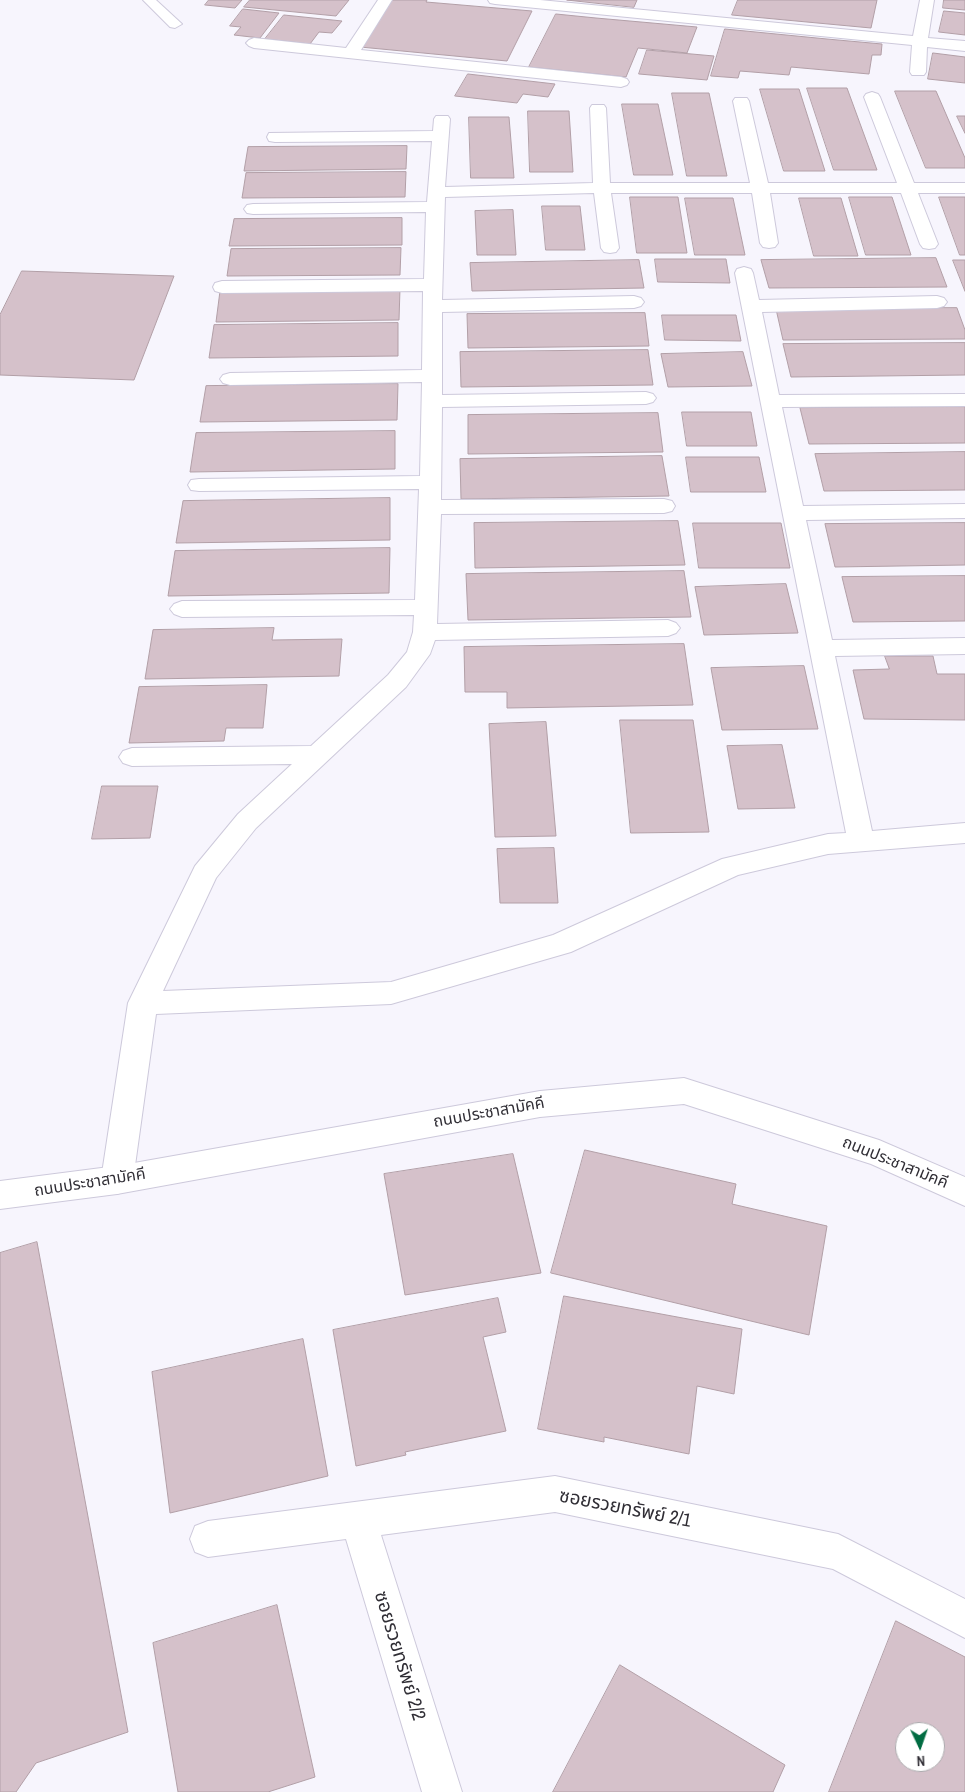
<!DOCTYPE html>
<meta charset="utf-8">
<style>
body{margin:0}
#map{position:relative;width:965px;height:1792px;overflow:hidden;background:#f7f5fd;font-family:"Archivo Narrow",sans-serif}
canvas{display:block}
.north{position:absolute;left:895px;top:1722px;width:50px;height:50px;box-sizing:border-box;background:#fff;border:1px solid #acabae;border-radius:50%;rotate:177deg;font-size:14px;font-weight:700;line-height:20px;text-align:center;color:#302e35}
.north::after{content:'';display:block;margin:auto;width:18px;height:22px;background:#016c42;clip-path:polygon(50% 0,100% 100%,50% 72%,0 100%)}
</style>
<div id="map">
<canvas width="965" height="1792"></canvas>
<div class="north">N</div>
</div>
<script>
const ctx = document.querySelector('canvas').getContext('2d');
ctx.lineJoin = 'round';
function fillPath(path, color) { ctx.fillStyle = color; ctx.fill(path, 'evenodd'); }
function trace(path, color, width, dash) { ctx.strokeStyle = color; ctx.lineWidth = width; ctx.lineCap = dash ? 'butt' : 'round'; ctx.setLineDash(dash || []); ctx.stroke(path); }
function drawText(font, color, halo, rows, align = 'center') {
  ctx.font = font + ' "Archivo Narrow","Noto Sans Thai",sans-serif'; ctx.lineWidth = 4; ctx.setLineDash([]); ctx.textBaseline = 'middle'; ctx.strokeStyle = halo; ctx.fillStyle = color; for (const [text, x, y, turn = 0] of rows) {
    ctx.save(); ctx.translate(x, y); ctx.rotate((+turn || 0) * Math.PI / 180); ctx.textAlign = isNaN(turn) ? turn : align; if (halo) ctx.strokeText(text, 0, 0); ctx.fillText(text, 0, 0); ctx.restore();
  }
}
const building = new Path2D(`
 M209,0h33l-7,8 -30,-3z
 M250,0h99l-13,16 -92,-9z
 M391,0h36l-1,2 106,9 -25,50 -147,-14z
 M567,0h70l-3,7z
 M738,0h139l-6,28 -139,-13z
 M944,0h21v10l-22,-2z
 M243,9l36,4 -19,25 -26,-3 7,-8 -11,-1z
 M944,11l21,2v22l-26,-3z
 M556,14l40,4 101,9 -10,26 -49,-5 -12,29 -97,-10z
 M284,15l58,6 -10,12 -13,-1 -9,12 -45,-5z
 M725,29l102,10 55,5 -1,11h-9l-3,19 -78,-7 -2,8 -49,-4 -2,7 -27,-2z
 M647,50l67,6 -7,24 -68,-6z
 M933,53l32,4v26l-37,-4z
 M468,74l87,10 -7,13 -25,-3 -6,9 -62,-7z
 M807,88h40l30,82h-43z
 M760,89h39l26,82h-41z
 M895,91h41l29,67v10h-39z
 M672,93h37l18,83h-40z
 M622,104h36l15,71h-39z
 M528,111h41l4,61h-43z
 M957,116h8v17z
 M469,117h40l5,61h-43z
 M407,146l-1,23 -162,2 4,-24z
 M406,172l-1,25 -163,1 4,-25z
 M630,197h48l9,56h-50z
 M849,197h43l19,58h-45z
 M939,197h26v58h-5z
 M685,198h48l12,57h-50z
 M799,198h42l17,58h-44z
 M542,206h38l5,44h-39z
 M513,210l3,45h-39l-2,-44z
 M402,218v27l-173,1 5,-27z
 M401,248l-1,27 -173,1 4,-27z
 M936,258l11,29 -178,1 -8,-28z
 M655,259h71l4,24 -72,-1z
 M639,260l5,28 -172,3 -2,-28z
 M953,260h12v31z
 M22,271l152,5 -40,104 -134,-5v-60z
 M400,289l-1,31 -183,2 4,-31z
 M957,308l8,22v9l-182,1 -7,-31z
 M645,313l4,33 -181,2 -1,-34z
 M662,315h74l5,26 -76,-1z
 M398,323v33l-189,2 5,-33z
 M965,343v32l-174,2 -8,-33z
 M648,350l5,35 -192,2 -1,-35z
 M743,352l9,34 -84,1 -7,-33z
 M398,384l-1,36 -197,2 6,-36z
 M965,407v36l-156,1 -9,-36z
 M682,412h69l6,34h-70z
 M658,413l5,39 -195,2v-39z
 M395,431v38l-205,3 6,-39z
 M965,452v38l-141,1 -9,-37z
 M662,456l7,40 -208,3 -1,-40z
 M686,457h73l7,35h-75z
 M390,498v42l-214,3 7,-42z
 M678,521l7,44 -210,3 -1,-45z
 M693,523h88l9,45h-91z
 M965,523v42l-130,2 -10,-43z
 M390,548l-1,45 -221,3 7,-45z
 M684,571l7,46 -223,3 -2,-46z
 M965,576v45l-112,1 -11,-45z
 M786,584l12,49 -94,2 -9,-48z
 M274,628l-2,12 70,-1 -3,37 -194,3 8,-49z
 M684,644l9,61 -186,3v-16h-42l-1,-45z
 M885,656h48l4,18h28v46l-101,-1 -11,-49 36,-1z
 M804,666l14,63 -96,1 -11,-62z
 M267,685l-4,43h-37l-2,13 -95,2 10,-56z
 M620,720h73l16,112 -78,1z
 M546,722l10,114 -61,1 -6,-113z
 M782,745l13,63 -57,1 -11,-63z
 M102,786h56l-8,52 -58,1z
 M554,848l4,55h-58l-3,-54z
 M585,1150l151,34 -4,20 95,22 -18,109 -258,-62z
 M513,1154l28,119 -136,22 -21,-121z
 M37,1242l91,490 -92,31 -20,29h-16v-539z
 M564,1296l178,33 -8,65 -37,-8 -8,68 -85,-17v5l-66,-13z
 M498,1298l8,34 -23,5 23,94 -101,21 1,3 -50,11 -23,-136z
 M303,1339l25,137 -158,37 -18,-141z
 M277,1605l38,172 -47,15h-90l-25,-149z
 M896,1621l69,36v135h-136zM905,1732h30v30h-30z
 M620,1665l165,100 -12,27h-220z`);
fillPath(building, '#d5c1ca');
trace(building, '#b29fa7', 1);
const service = new Path2D(`
 M143,0h13l26,24 -7,4 -5,-1z`);
const minor = new Path2D(`
 M378,0h14l-31,50 260,27 6,2 2,3 -2,3 -6,2 -367,-39 -5,-2 -3,-3 3,-3 5,-2 92,10z
 M488,0h52l373,36 7,-36h14l-6,38 37,3v10l-38,-4 -1,25 -2,3h-12l-2,-3 2,-27 -417,-41 -5,-1z
 M872,92l6,2 2,3 34,86h51v10h-47l20,51 -3,4 -6,1 -6,-1 -3,-4 -19,-51h-131l8,50 -3,4 -6,1 -6,-1 -3,-4 -8,-50h-141l8,55 -3,4 -6,1 -6,-1 -3,-4 -7,-55 -149,4 -3,103 192,-4 7,2 3,4 -3,4 -7,2 -192,4v83l204,-3 7,2 3,4 -3,4 -7,2 -204,3 -1,93 223,-1 8,2 3,5 -3,5 -8,2 -223,1 -4,110 231,-4 8,3 4,5 -4,5 -8,3 -233,4 -5,14 -24,33 -150,141 -40,50 -53,113 228,-9 162,-47 169,-76 106,-25 18,-1 -111,-560 2,-4 7,-2 7,2 2,4 6,27 178,-4 7,2 3,4 -3,4 -7,2 -175,4 17,83 186,-1v12l-183,1 21,99 162,-2v14l-159,2 26,120 133,-2v16l-130,2 37,175 93,-8v20l-137,11 -90,21 -167,77 -180,52 -235,10 -23,166 -5,10 -11,4 -11,-4 -5,-10 27,-177 67,-137 43,-52 54,-50 -160,2 -9,-3 -4,-6 4,-6 9,-3 179,-2 77,-71 19,-23 6,-20 1,-17 -232,2 -8,-3 -4,-5 4,-5 8,-3 233,-1 4,-111 -220,2 -8,-1 -3,-5 3,-5 8,-1 221,-3 2,-94 -192,3 -7,-2 -3,-4 3,-4 7,-2 192,-3 1,-79 -201,2 -7,-2 -2,-4 2,-4 7,-2 202,-2 2,-67 -173,2 -6,-1 -3,-4 3,-4 6,-1 174,-2 5,-61 -157,1 -6,-1 -2,-4 2,-4 164,-2 1,-12 2,-3h12l2,3 -5,68 148,-4 -3,-75 2,-3h12l2,3 4,75h140l-17,-82 2,-3h12l2,3 19,82h129l-33,-86 2,-3z
 M555,1476l283,58 127,65v39l-132,-69 -278,-57 -174,23 81,257h-40l-76,-253 -138,18 -13,-5 -5,-13 5,-13 13,-5z`);
const tertiary = new Path2D(`
 M684,1078l195,62 86,37v29l-94,-42 -187,-60 -144,13 -423,77 -117,15v-28l117,-15 423,-75z`);
trace(service, '#cdc9db', 2);
trace(minor, '#cdc9db', 2);
trace(tertiary, '#cdc9db', 2);
fillPath(service, '#fff');
fillPath(minor, '#fff');
fillPath(tertiary, '#fff');
drawText('16px', '#302e35', '#fff', [
 ["ถนนประชาสามัคคี",489,1113,-10],
 ["ถนนประชาสามัคคี",895,1163,22],
 ["ถนนประชาสามัคคี",90,1183,-9]
]);
drawText('19px', '#302e35', '#fff', [
 ["ซอยรวยทรัพย์ 2/1",625,1509,11],
 ["ซอยรวยทรัพย์ 2/2",399,1656,73]
]);
</script>
